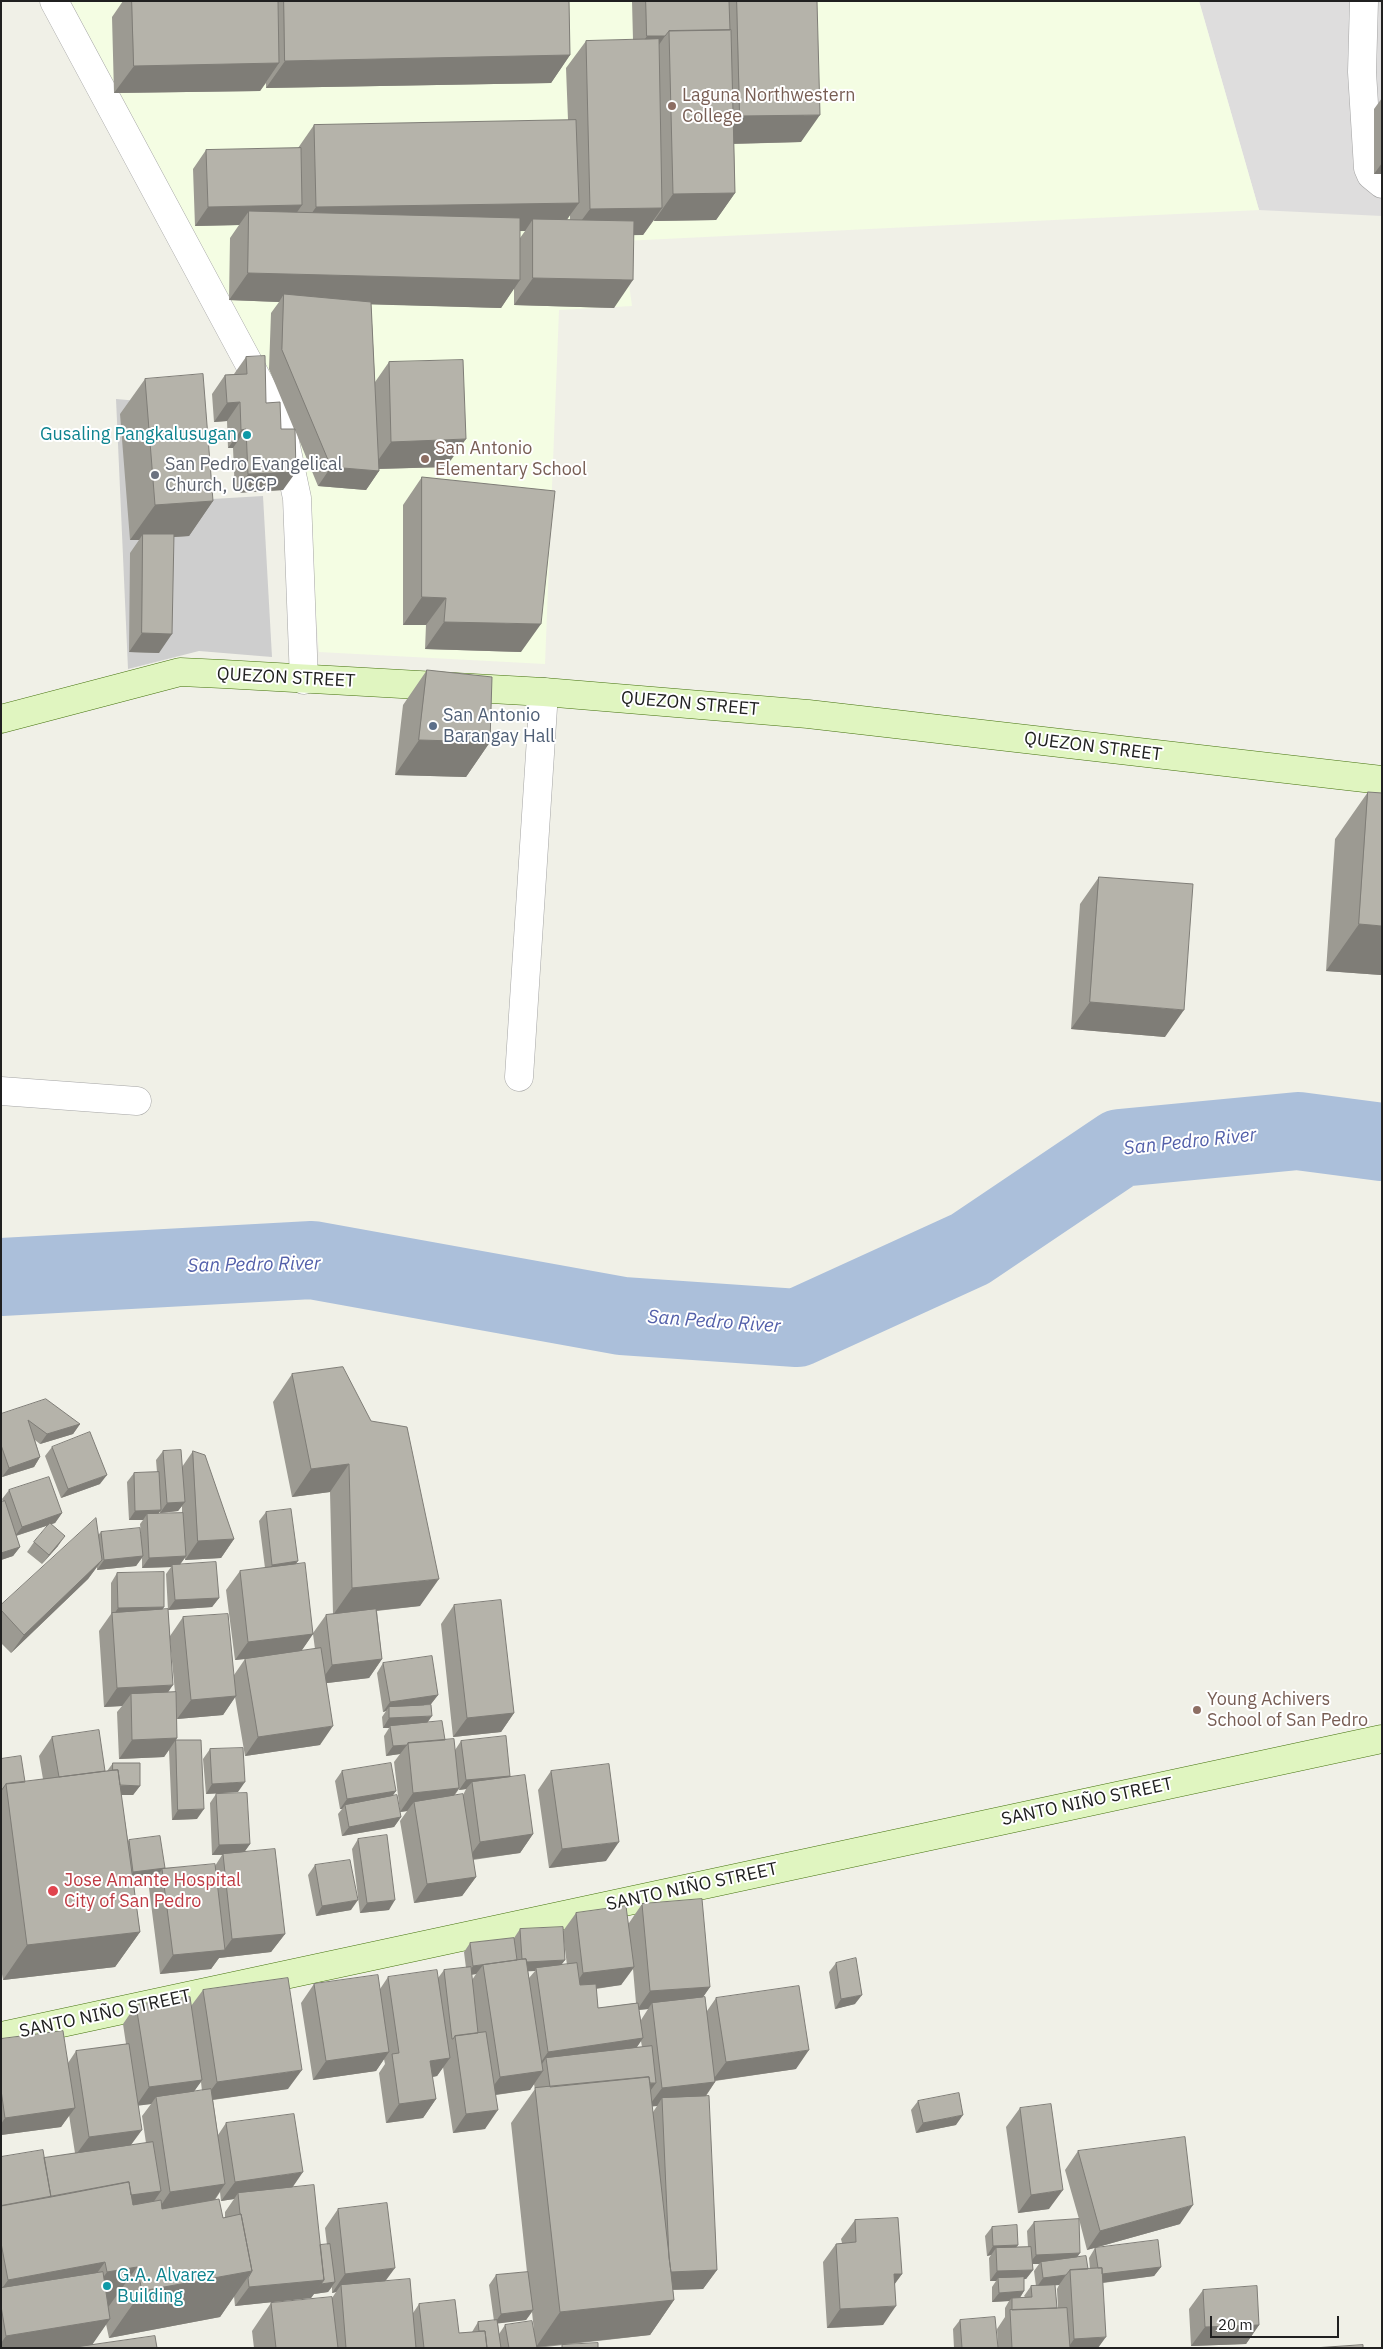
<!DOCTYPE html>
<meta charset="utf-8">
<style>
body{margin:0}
#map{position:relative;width:1383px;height:2349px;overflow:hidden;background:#f0f0e7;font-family:"IBM Plex Sans",sans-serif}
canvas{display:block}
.frame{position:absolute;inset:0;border:2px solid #202020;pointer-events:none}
.scale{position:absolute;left:1210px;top:2316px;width:129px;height:22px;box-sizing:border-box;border:2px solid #202020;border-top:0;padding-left:6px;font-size:15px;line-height:18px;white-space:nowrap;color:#202020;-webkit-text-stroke:4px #fff;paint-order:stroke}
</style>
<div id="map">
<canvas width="1383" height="2349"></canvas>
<div class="frame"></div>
<div class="scale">20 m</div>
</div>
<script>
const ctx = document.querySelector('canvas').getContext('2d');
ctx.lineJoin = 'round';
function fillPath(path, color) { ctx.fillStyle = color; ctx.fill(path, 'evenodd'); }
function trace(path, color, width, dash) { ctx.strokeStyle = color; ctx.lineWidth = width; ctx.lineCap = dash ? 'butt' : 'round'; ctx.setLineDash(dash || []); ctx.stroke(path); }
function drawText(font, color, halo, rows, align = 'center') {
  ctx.font = font + ' "IBM Plex Sans",sans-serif'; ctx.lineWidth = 4; ctx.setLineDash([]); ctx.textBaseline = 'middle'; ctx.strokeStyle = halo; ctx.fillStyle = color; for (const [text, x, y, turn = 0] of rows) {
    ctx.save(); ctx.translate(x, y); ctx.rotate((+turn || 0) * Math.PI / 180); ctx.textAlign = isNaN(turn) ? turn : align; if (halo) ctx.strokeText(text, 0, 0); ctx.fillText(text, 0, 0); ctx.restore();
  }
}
fillPath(new Path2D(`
 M1199,1h183v215l-123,-6z`), '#dedddd');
fillPath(new Path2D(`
 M55,1h1144l60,209 -636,31 9,65 -73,4 -14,354 -226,-12 -13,-154 -17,-78 -23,-53z`), '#f4fde3');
fillPath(new Path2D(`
 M116,399l81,7 15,93 51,-3 9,161 -73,-6 -71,18z`), '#cecece');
trace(new Path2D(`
 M1,1277l311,-17 310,56 175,12 173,-79 150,-101 178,-17 84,11`), '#abbfda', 78);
const street = new Path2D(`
 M54,1l227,422 16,75 7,182
 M1364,1l-2,71 6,96 3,7 11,9
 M519,1077l25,-385
 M1,1091l136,10`);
const secondary = new Path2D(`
 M1,719l179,-47 43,2 321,18 264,22 574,66
 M1,2036l1381,-297`);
trace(street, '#a4a4a4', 29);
trace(secondary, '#44710d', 29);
trace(street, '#fff', 28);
trace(secondary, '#e0f5c0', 28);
fillPath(new Path2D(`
 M123,1h446l1,54 -19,28 -285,5v-5l-6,8 -146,2 -2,-76z
 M632,1h185l-16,141 -67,2 1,49 -19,27 -62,1v-1l-11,15h-9l-20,73 -100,-3v-17l-13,20 -130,-4 4,78 14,-20 57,105 -67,2v2l-13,19 -48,-4 -23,-56 -12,60 -48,3 -2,-45h-5l-1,-27 -13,1 -2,-28 13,-19 9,-1 12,-17 20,46 15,26h13l-25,-60 2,-56 8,-11 -50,-2 1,-62 9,-13 -44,1 -2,-57 13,-19 92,-2 16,-23 254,-5 -2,-52 20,-27 47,-1zM570,215v5h-3zM520,231h5l-5,7z
 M1382,98v76h-8v-65z
 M145,379l68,122 -24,35 -15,1 -15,116 -30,-1 1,-99 9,-13h-9l-10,-126z
 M422,477l99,175 -96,-3 1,-24h-23v-120z
 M427,670l63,72 -24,35 -71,-2 8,-70z
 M1368,792l13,183 -55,-4 9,-132z
 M1099,877l66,160 -94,-8 9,-125z
 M343,1367l77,239 -43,5 5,48 -13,19 -42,5 -7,62 -75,11 -10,-59 -12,18 -46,4 -1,-12 1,31 -1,2 21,79 -25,1 -3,-70 -5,7 -45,2 -2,-47 5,-6 -18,1 -5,-76 12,-17v-31l6,-10 46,37h5l-2,-36 5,-7 -29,1v-10l-6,8 -39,4v-3l-9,12 -77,74 -10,-10v-38l97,-70 3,-3 40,3 -1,-11 3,-4h-14l-2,-38 7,-9 23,-1 -1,-12 7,-9 19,16 11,-16 41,88 -13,19 -36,2v-2l-5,6 39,34 -7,9 -44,3 2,26 13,-19 51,58 11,-16 -10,1 -9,-70 14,-19 25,-3 -6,-47 7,-9 30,52 17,69 13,-18 7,-1 -3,-122 -38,5 -19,-95 19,-28zM182,1506v7l-24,1 2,-3v2l18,-2zM313,1634l2,15 -14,2zM170,1641l5,51h-7z
 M1,1414l79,10 -7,10 -33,10 -5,-4 5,17 -6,10 -32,10z
 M52,1447l48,37 -39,14 -16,-42z
 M9,1490l53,23 -7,10 -4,1 7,22 -16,18 -15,-12 7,-10 15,-17 -33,11 4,11 -7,9 -12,4v-58h2l-1,-3z
 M454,1605l60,108 -13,19 -48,5 -12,-113z
 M383,1663l55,32 -7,9 -7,1 3,17 28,28 6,-9 49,35 23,58 -13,19 -47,7 3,17 -14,19 -48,7 -14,-82 7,-10 -7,1 -6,-50 6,-8 -14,2 -2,-20 5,-8h-6l-1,-11 4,-6 -3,1 -6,-39zM459,1789v1l7,-1 -3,6 -9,1z
 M52,1737l53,34h2l6,-8 27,23 -7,9h-12l7,46 1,-1 35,28 51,-2 7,-11h-10l-2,-52 6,-9 34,50 -6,8 41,82 -14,18 -52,6 -8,11 -51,5 -11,-86 7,-10 -23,2 7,52 -25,35 -112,13 -2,-12v-209l24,23 18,-3 -4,-23z
 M210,1749l28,43 -32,2 -3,-35z
 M342,1771l54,20 -4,5 9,21 -7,10 -52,9 -4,-22 4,-5h-2l-5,-28z
 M551,1771l55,90 -57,7 -11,-78z
 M358,1839l31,71 -29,3 -8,-64z
 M315,1865l36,45 -35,6 -8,-41z
 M642,1904l68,83 -8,11 5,13 9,-13 80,71 -81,12v1l-9,14 11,174 -14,19 -30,1 1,10 -24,35 -113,13h-283l-2,-17 19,-28 61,-5 4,-6 -4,1v-6l-4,5 -14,2 -3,4 -76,8 -1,-10 -14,21 -111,21 -3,-14 -14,20 65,4h-156v-191l43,1 31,-5 -6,-38 -8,12 -60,8v-96l67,24 8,-12 50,-7 -3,-20 13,-19 55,1 12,-16 85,99 -75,11 5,35 8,-12 66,64 28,58h7l-2,-17 13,-19 47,72 28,32 6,-9 40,29 13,-1 6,-10 16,-1 -5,-36 7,-10 31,-3 -16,-149 24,-34 -1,-5 -4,6 -34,5 -11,34 -32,4 -10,-66 -6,9 -5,1 4,22 -13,19 -37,5 -7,-50 6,-9 -1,-5 -8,12 -63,9 -12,-77 13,-19 66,5 8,-12 50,1 6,-8 22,-2 -2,-16 6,-9 44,-5 6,-9 43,2 13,-18 53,10zM564,1942l3,23h-6l4,-5zM633,1969l3,34 -38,5 -2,-19 25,-4zM528,1971h7l-6,7zM476,1974l-4,6 -1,-5zM648,2009l-7,11 -2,-10zM641,2041l1,6h-5zM201,2082l1,9 -9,1zM151,2104l-9,12 4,27 -15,2 7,-40zM652,2106h5l-4,6zM220,2192l1,9 13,-2 -9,13v5l-2,1 -8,-18zM532,2312l2,19 -29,-6 -6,9 -1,-11 28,-3z
 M836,1963l19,41 -20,5 -6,-37z
 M918,2101l38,24 -40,8 -5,-23z
 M1020,2108l29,101 -31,4 -12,-86z
 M1078,2151l102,73 -93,26 -8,-31 -2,38 11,12h2l-1,-11 6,-10 66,19 -7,9 -51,7 -5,65h-100l-1,-19 8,-12v-9l4,-7 -17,1v-15l4,-6h-6l-1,-23 2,-3 -4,1 -2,-20 7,-9 26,18 -2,2h12l-1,-16 7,-9 45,-3 -14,-49zM1033,2264h6l-5,7 2,15h-5l-7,10 1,1 -5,1 4,-7v-12h2l7,-9zM1055,2285h4l-2,4 1,19h-1z
 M855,2220l47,54 -7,9 -12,42 -56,3 -4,-66 13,-18 6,-1 -1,-4z
 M1203,2290l56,35 -13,19 -55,2 -2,-37z
 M960,2320l38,28h-44l-1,-19z`), '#9c9a92');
fillPath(new Path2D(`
 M647,36h18l-13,19h-18z
 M570,55l-19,28 -285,5 19,-27z
 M279,63l-19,28 -146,2 20,-27z
 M820,115l-19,27 -80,2 19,-28z
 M1382,163v11h-8z
 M735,193l-19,27 -62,1 19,-27z
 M579,203l-20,27 -26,-11 -8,12 -228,4 19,-28z
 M302,205l-13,19 -40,-13 -10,14 -44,1 13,-19z
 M662,208l-19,27 -73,1 20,-27z
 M248,273l272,7 -19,28 -217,-6v-8l-5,8 -50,-2z
 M533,278l100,2 -19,28 -100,-3z
 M240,402l-13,19 -13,1 13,-19z
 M246,429l-13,19h-5l13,-18z
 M466,439l-20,28 -74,2 19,-27z
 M331,467l48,4 -13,19 -48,-4z
 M296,472l-13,18 -48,3 13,-19z
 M213,501l-24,35 -46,3v-5l-4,6h-9l25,-35z
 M422,597l24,1 -20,27h-23z
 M444,622l97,2 -20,28 -96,-3z
 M142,633l30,1 -13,19 -30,-1z
 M419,740l71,2 -24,35 -71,-2z
 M1359,924l23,2v48l-1,1 -55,-4z
 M1090,1002l94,8 -19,27 -94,-8z
 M80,1424l-7,10 -33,10 7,-10z
 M40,1457l-6,10 -32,10 7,-9z
 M349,1464l-19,28 -38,5 19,-28z
 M107,1475l-7,9 -39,14 7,-9z
 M185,1502l-7,9 -18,2 7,-10z
 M161,1510l-7,10 -7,-6 -4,6h-14l6,-9z
 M62,1513l-7,10 -40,13 7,-9z
 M65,1536l-7,10 -16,18 7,-9z
 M234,1539l-13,19 -36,2 13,-19z
 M20,1547l-7,9 -12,4v-7z
 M143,1556l-7,10 -39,4 7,-10z
 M186,1556l-7,10 -7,-1 -1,2 -29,1 7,-10z
 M102,1560l-14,19 -77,74 13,-18z
 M298,1561l-7,10 -25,3 6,-9z
 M439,1579l-19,27 -87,9 19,-27z
 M219,1598l-7,9 -44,3 7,-10z
 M164,1607l-6,10 -45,-1 5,-8z
 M313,1634l-13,19 -65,7 13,-18z
 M382,1659l-13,19 -50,6 13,-19z
 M173,1685l-13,19 -29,-10 -9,12 -18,1 13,-19z
 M438,1695l-7,9 -42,7v-4l-3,4 -3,1 7,-10z
 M236,1696l-13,19 -46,4 14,-19z
 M514,1713l-13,19 -48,5 14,-19z
 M432,1716l-7,10h-35l-1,2h-6l6,-10z
 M333,1726l-13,19 -75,11 13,-19z
 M177,1738l-13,19 -45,2 13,-19z
 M407,1745l-7,9 -14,2 7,-10z
 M510,1776l-6,9 -32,-3 -6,7 -7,1 7,-10z
 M245,1782l-7,10 -32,2 6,-10z
 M113,1785l27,1 -7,9h-26z
 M459,1788l-13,19 -32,-5 -7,9 -7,1 13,-19z
 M396,1791l-7,10 -44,4 -3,4h-2l7,-10z
 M204,1809l-7,10 -25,1 6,-10z
 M401,1817l-7,10 -52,9 7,-9z
 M533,1834l-13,19 -53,7 13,-18z
 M619,1842l-13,19 -57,7 13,-19z
 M250,1844l-7,10 -31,1 7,-10z
 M165,1868l-3,1 -6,9 -30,3 7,-9z
 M476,1877l-14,19 -48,7 13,-19z
 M358,1900l-7,10 -35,6 6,-10z
 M395,1900l-6,10 -29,3 7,-10z
 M140,1932l-25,35 -112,13 24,-35z
 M285,1934l-14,18 -52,6 -8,11 -51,5 13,-19 51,-5 8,-11z
 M565,1960l-7,9 -22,-1 -1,3 -20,1 7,-10z
 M517,1961l-34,4 -7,9 -9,1 6,-9z
 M634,1967l-13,18 -51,7 13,-19z
 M710,1987l-13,19 -45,-3 -4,6 -11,1 13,-19z
 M862,1995l-7,9 -20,5 6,-10z
 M643,2038l-13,19 -84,1 -9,13h-2l13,-19z
 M809,2050l-13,19 -84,12 14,-19z
 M389,2052l-13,19 -63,9 13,-19z
 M450,2058l-13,18 -20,4 13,-19z
 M302,2070l-14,19 -85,12 14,-19z
 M543,2071l-13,19 -44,6 14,-19z
 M202,2080l-13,19 -33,-2 -5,7 -15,2 13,-19z
 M715,2082l-13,19 -40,-3 -5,8 -9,1 14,-19z
 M656,2083l-13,18 -105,13 13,-19z
 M436,2099l-13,19 -37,5 13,-19z
 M75,2108l-14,19 -60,8v-11l4,-6z
 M498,2110l-13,19 -32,4 13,-19z
 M963,2115l-7,10 -40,8 7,-10z
 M142,2130l-14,19 -53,7 14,-19z
 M303,2172l-13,19 -52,2 -4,6 -13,2 14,-19z
 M225,2184l-13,19 -55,8 13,-19z
 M1063,2190l-14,19 -31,4 13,-18z
 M161,2191l-13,19 -147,1z
 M1193,2205l-13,19 -93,26 13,-19z
 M1018,2245l-7,9 -15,-6 -5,7 -4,1 6,-10z
 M1080,2253l-6,9h-33l-2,2h-10l7,-9z
 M105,2262l-33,46 -71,-18 7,-10z
 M137,2267l-33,46 -30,6 33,-47z
 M1161,2267l-7,9 -62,8 7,-10z
 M395,2268l-14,19 -40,-2 -5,7 -4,1 13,-19z
 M717,2270l-14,19 -46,1 13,-18z
 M1033,2270l-7,9 -27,2 -1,-3 -2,3h-6l7,-10z
 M252,2271l-32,46 -111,21 33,-47z
 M894,2274h8l-13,18z
 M1066,2275l-7,10 -22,2 6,-9z
 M324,2280l-13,18 -76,8 14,-19z
 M335,2282l-7,10 -14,2 7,-10z
 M1024,2291l-6,9 -6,-2 -3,3 -17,1 7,-9z
 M674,2300l-24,35 -114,12 24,-35z
 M896,2306l-13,19 -56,3 13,-19z
 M533,2310l-7,10 -32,4 7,-10z
 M110,2319l-20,29h-89v-5l5,-7z
 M1259,2325l-13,19 -55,2 14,-19z
 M1106,2337l-8,11h-30l6,-9z`), '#7f7d77');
const building = new Path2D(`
 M132,1h146l1,62 -145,3z
 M284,1h285l1,54 -285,6z
 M646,1h83l1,29 -61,1 -4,5h-18z
 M737,1h80l3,114 -80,1z
 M731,30l4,163 -62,1 -4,-163z
 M659,39l3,169 -72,1 -4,-168z
 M576,120l3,83 -263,4 -2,-82z
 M301,148l1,57 -94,2 -2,-57z
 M249,211l271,7v62l-272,-7z
 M533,219l101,2 -1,59 -100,-2z
 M284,294l87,8 8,169 -48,-4 -49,-117z
 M265,356l1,47 14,-1 1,27h14l1,43 -48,2 -2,-45 -5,1 -1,-28 -13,1 -2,-28 22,-1 -1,-17z
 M463,360l3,79 -75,3 -2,-80z
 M203,374l10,127 -58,4 -10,-126z
 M422,477l133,14 -14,133 -97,-2 2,-24 -24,-1z
 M143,534h31l-2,100 -30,-1z
 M427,670l65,7 -2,65 -71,-2z
 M1368,792l14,1v133l-23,-2z
 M1099,877l94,7 -9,126 -94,-8z
 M343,1367l28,54 36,6 32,152 -87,9 -3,-124 -38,5 -19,-95z
 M46,1399l34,25 -33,10 -19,-14 12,37 -31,11 -8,-23v-31z
 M90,1432l17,43 -39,14 -16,-42z
 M181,1450l4,52 -18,1 -4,-52z
 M193,1451l12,4 29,84 -36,2z
 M159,1472l2,38 -26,1 -1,-38z
 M49,1477l13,36 -40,14 -13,-37z
 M5,1501l15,46 -19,6v-51z
 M291,1509l7,52 -26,4 -6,-53z
 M183,1513l3,43 -37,2 -2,-44z
 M96,1518l6,42 -78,75 -23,-25v-5z
 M50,1523l15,13 -16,19 -15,-13z
 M140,1528l3,28 -39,4 -3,-28z
 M216,1562l3,36 -44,2 -3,-35z
 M305,1563l8,71 -65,8 -8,-71z
 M164,1572v35l-46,1 -1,-35z
 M501,1600l13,113 -47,5 -13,-113z
 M168,1609l5,76 -56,3 -5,-75z
 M376,1609l6,50 -50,6 -6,-50z
 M228,1614l8,82 -45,4 -8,-83z
 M321,1648l12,78 -75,11 -13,-78z
 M432,1656l6,39 -48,7 -7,-39z
 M176,1692l1,46 -45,2 -1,-46z
 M431,1705l1,11 -43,2v-11z
 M442,1721l3,19 -37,3 -1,2 -14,1 -3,-20z
 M99,1730l6,41 -46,6 -7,-40z
 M506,1736l4,40 -44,4 -5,-39z
 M454,1739l5,49 -46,5 -5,-50z
 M176,1740h25l3,69 -26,1z
 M243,1748l2,34 -33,2 -2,-35z
 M21,1756l4,26 -19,2 -5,7v-32z
 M113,1763h27v23l-20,-1 -2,-15h-5z
 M391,1763l5,28 -49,8 -5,-28z
 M609,1764l10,78 -57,7 -11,-78z
 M118,1770l22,162 -113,13 -21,-161z
 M525,1775l8,59 -53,8 -8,-60z
 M247,1793l3,51 -31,1 -3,-51z
 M463,1794l13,83 -49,7 -13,-82z
 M397,1795l4,22 -52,10 -4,-22z
 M387,1835l8,65 -28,3 -9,-64z
 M160,1836l5,32 -32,4 -4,-32z
 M275,1849l10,85 -53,5 -9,-85z
 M350,1860l8,40 -36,6 -7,-41z
 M215,1864l10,86 -52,5 -11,-86z
 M702,1899l8,88 -60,4 -8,-87z
 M626,1906l8,61 -51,6 -7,-60z
 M563,1927l2,33 -38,2 -1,-3h-4l-2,-30z
 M514,1938l3,22 -44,6 -3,-23z
 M856,1958l6,37 -21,4 -5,-36z
 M526,1959l17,112 -43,6 -17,-112z
 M577,1963l3,22 16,-1 2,24 40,-5 5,35 -95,14 -12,-84z
 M471,1967l7,66 -23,3 -2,3h-1l-8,-69z
 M437,1970l13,88 -20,3 6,38 -37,5 -7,-50 7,-1 -11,-76z
 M378,1975l11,77 -63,9 -12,-77z
 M288,1978l14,92 -85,12 -14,-92z
 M799,1986l10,64 -83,12 -10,-64z
 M190,1997l12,83 -53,7 -13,-82z
 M705,1997l10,85 -53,6 -10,-85z
 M63,2031l12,77 -70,10 -4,-28v-51z
 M486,2032l12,78 -32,4 -11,-78z
 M129,2044l13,86 -53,7 -13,-86z
 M652,2046l4,37h-6l-1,-6 -99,10 -4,-29z
 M649,2077l25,223 -114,12 -25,-224z
 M211,2089l14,95 -55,8 -14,-95z
 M959,2093l4,22 -40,8 -5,-22z
 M709,2096l8,174 -46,2 -2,-14 -7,-160z
 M1051,2104l12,86 -32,5 -11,-87z
 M294,2114l9,58 -68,10 -9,-59z
 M1185,2137l8,68 -93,26 -22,-80z
 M153,2142l8,49 -30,4 -2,-13 -78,15 -7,-39z
 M43,2150l8,47 -50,9v-49z
 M129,2182l4,23 28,-5 1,9 57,-10 4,19 18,-4 11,57 -110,20 -5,-24 -30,5 -2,-10 -97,18 -7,-37v-37z
 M314,2185l10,95 -75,7 -1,-9 4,-7 -11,-57h-1l-2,-21z
 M387,2203l8,65 -50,6 -7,-65z
 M898,2218l4,56h-8l2,32 -56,3 -4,-65 20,-2 -1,-22z
 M1079,2219l1,34 -44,2 -2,-33z
 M1017,2225l1,20 -25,1 -1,-19z
 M1158,2240l3,27 -59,7v-6h-4l-3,-20z
 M330,2244l5,38 -14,2 3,-4 -4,-35z
 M1031,2247l2,23 -36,1 -1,-23z
 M1086,2256l2,13 -18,1 -4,5 -23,3 -2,-16z
 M1102,2268l4,69 -32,2 -4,-69z
 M103,2272l7,47 -104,17 -5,-30v-18z
 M528,2272l5,38 -32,4 -5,-39z
 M1024,2277v14l-25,2 -1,-15z
 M410,2279l6,69h-70l-5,-63z
 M1055,2285l2,23 -45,2v-12l20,-1 -1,-11z
 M1257,2286l2,39 -54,2 -2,-37z
 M332,2297l6,51h-62l-5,-45z
 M455,2300l4,33 26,-2 2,17h-63l-5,-44z
 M1067,2308l3,40h-58l-2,-38z
 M995,2317l3,31h-36l-2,-28z
 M497,2320l4,28h-14l-2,-17h-6l-1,-9z
 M532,2321l5,27h-28l-4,-23z
 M155,2336l2,12h-88z
 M598,2343v5h-36v-3z
 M1363,2345v3h-49z`);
fillPath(building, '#b5b3aa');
trace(building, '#7f7d77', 1);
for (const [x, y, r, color] of [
 [672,106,5,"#8d6e63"],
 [247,435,5,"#0f9aa8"],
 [425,459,5,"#8d6e63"],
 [155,475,5,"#6b7280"],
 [433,726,5,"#5c6f8a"],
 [1197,1710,5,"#8d6e63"],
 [53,1891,6,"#e0444e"],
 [107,2286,5,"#0f9aa8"]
]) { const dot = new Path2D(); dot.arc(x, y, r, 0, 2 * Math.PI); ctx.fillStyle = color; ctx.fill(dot); trace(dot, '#fff', 2); }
drawText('18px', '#785e54', '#fff', [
 ["Laguna Northwestern",682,96],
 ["College",682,117],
 ["San Antonio",435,449],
 ["Elementary School",435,470],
 ["Young Achivers",1207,1700],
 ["School of San Pedro",1207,1721]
], 'left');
drawText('18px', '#0d838f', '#fff', [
 ["Gusaling Pangkalusugan",237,435],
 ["G.A. Alvarez",117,2276,"left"],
 ["Building",117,2297,"left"]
], 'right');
drawText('18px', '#5b616d', '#fff', [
 ["San Pedro Evangelical",165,465],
 ["Church, UCCP",165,486]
], 'left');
drawText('18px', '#202020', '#fff', [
 ["QUEZON STREET",286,678,3],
 ["QUEZON STREET",690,704,5],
 ["QUEZON STREET",1093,747,7],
 ["SANTO NIÑO STREET",1087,1802,-12],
 ["SANTO NIÑO STREET",692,1887,-12],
 ["SANTO NIÑO STREET",105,2014,-12]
]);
drawText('18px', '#4e5e75', '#fff', [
 ["San Antonio",443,716],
 ["Barangay Hall",443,737]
], 'left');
drawText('18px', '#be3a42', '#fff', [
 ["Jose Amante Hospital",64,1881],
 ["City of San Pedro",64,1902]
], 'left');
drawText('italic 19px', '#5360aa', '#fff', [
 ["San Pedro River",1190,1142,-6],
 ["San Pedro River",254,1265,-1],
 ["San Pedro River",714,1322,4]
]);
</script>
